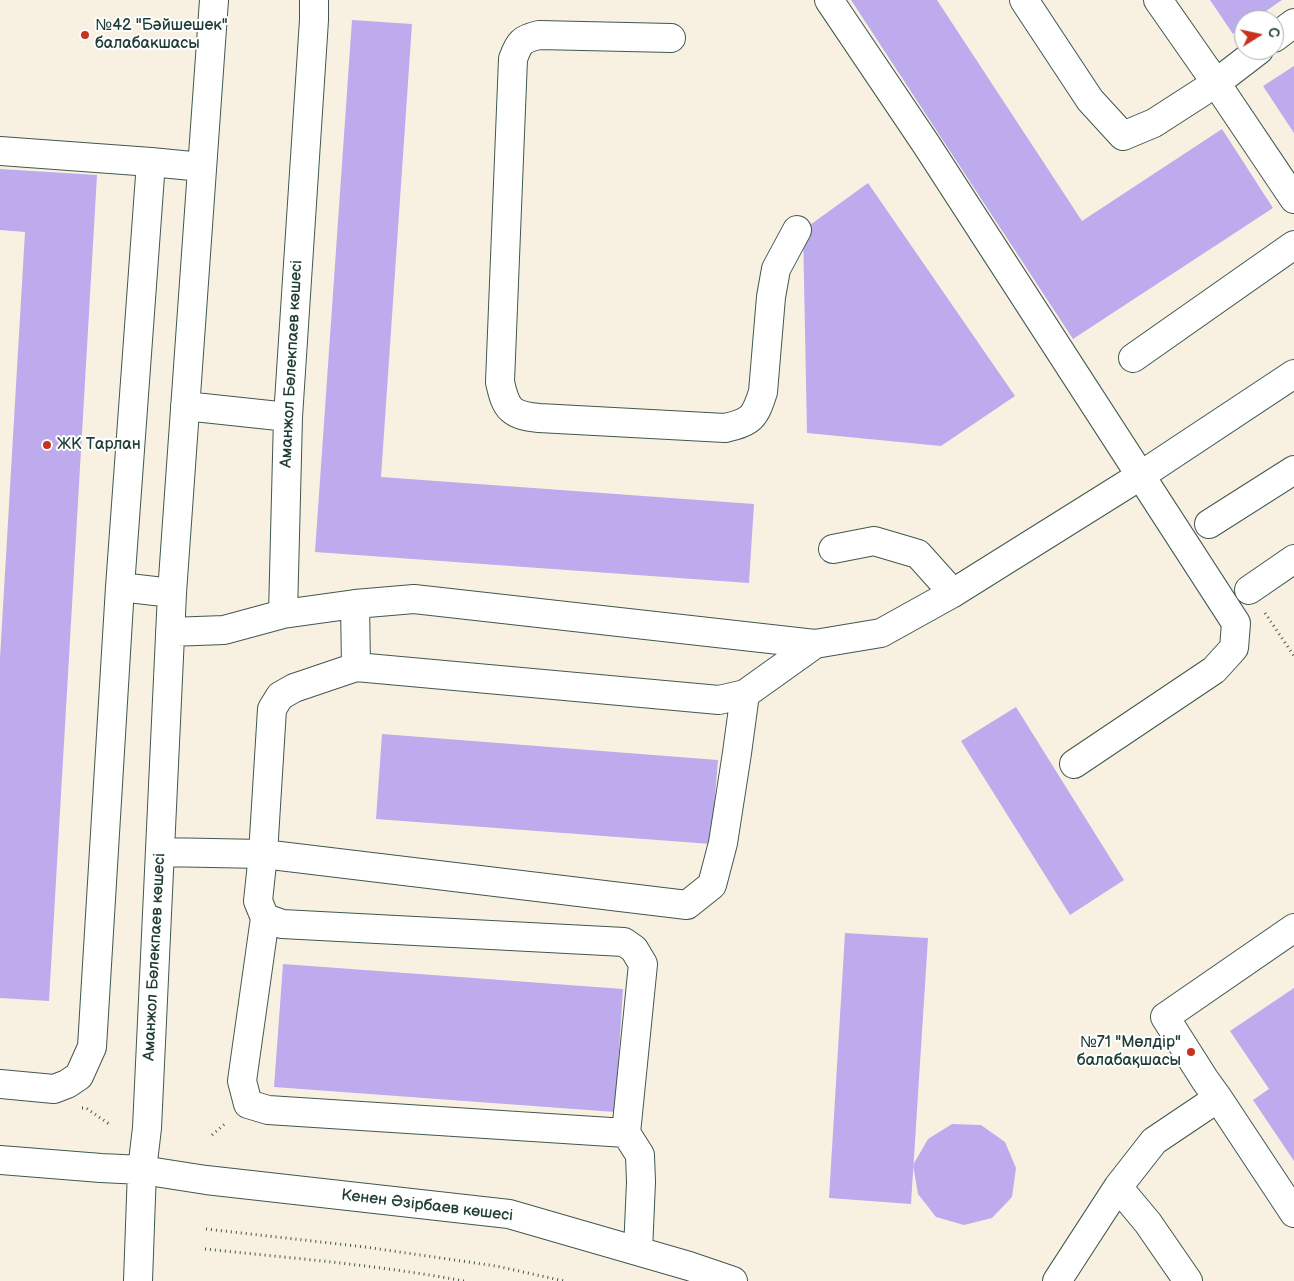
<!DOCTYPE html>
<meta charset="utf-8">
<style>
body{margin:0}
#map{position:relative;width:1294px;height:1281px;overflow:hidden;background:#f8f1e2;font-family:"Balsamiq Sans",sans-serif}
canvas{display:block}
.north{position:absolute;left:1234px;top:10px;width:50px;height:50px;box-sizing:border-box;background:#fff;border:1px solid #a5b1ae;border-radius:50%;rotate:80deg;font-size:14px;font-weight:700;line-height:20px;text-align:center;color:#1f3d34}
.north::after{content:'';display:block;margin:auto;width:18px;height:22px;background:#c8321e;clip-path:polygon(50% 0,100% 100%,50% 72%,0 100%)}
</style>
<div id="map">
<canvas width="1294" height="1281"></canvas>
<div class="north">С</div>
</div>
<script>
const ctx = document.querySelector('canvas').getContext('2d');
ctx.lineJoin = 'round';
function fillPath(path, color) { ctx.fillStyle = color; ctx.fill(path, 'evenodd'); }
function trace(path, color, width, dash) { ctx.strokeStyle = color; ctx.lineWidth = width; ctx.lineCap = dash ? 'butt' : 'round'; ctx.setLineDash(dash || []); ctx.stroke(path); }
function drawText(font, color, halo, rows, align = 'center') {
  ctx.font = font + ' "Balsamiq Sans",sans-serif'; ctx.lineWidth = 4; ctx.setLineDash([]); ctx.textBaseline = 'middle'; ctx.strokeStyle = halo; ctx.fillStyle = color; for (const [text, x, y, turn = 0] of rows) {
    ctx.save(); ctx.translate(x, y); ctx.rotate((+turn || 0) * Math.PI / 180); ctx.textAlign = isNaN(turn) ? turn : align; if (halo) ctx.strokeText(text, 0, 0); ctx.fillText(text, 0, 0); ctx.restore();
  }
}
fillPath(new Path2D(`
 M851,0h86l145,221 140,-92 51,79 -200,131z
 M1210,0h72l-29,20h-9v6l-11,8z
 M352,20l60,4 -31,453 373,27 -5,79 -434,-31z
 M1294,66v67l-31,-47z
 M0,169l97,6 -48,826 -49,-3v-340l25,-426 -25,-2z
 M868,183l147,213 -74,50 -134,-13 -4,-203z
 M1016,707l108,173 -54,35 -109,-174z
 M382,734l336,26 -7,84 -335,-25z
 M845,933l83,5 -17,266 -82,-6z
 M283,964l340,25 -8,123 -341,-25z
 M1294,988v173l-41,-61 16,-11 -39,-58z
 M952,1124l29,1 24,17 11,26 -4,29 -20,21 -28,7 -28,-8 -18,-23 -5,-29 15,-26z`), '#bdabed');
const minor = new Path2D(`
 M829,0l97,144 310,479 -2,25 -20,22 -140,94
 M1024,0l66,100 33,36 31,-13 62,-40 43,-33
 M1158,0l58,83 78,116
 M671,38l-132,-3c-17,4 -20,7 -26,24l-13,323c6,28 11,33 39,36l186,10c27,-6 30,-11 38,-36l8,-95 5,-28 21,-39
 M1274,38l20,-15
 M0,151l151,11 51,5
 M1133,358l161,-113
 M185,406l103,11
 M1209,524l85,-54
 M833,549l41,-8 44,13 35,39
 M120,587l52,6
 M1249,590l45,-31
 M355,604l1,63 363,33 26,-6 70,-50
 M283,614l72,-10 59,-5 401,45 66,-11 72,-40 187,-117 154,-102
 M170,632l54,-2 59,-16 5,-197 26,-397v-20
 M356,667l-62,21 -14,8 -8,13 -9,145 424,51 25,-20 11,-42 14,-90 8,-59
 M160,852l103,2 -5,47 7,17 17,6 342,18 10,7 9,15 -17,169 -358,-23 -20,-6 -6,-23 23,-163
 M1294,928l-129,89 40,63 13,18 76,115
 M0,1084l54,5 13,-5 12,-8 13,-29 28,-460 31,-425
 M626,1133l14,22 1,27 -3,69
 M0,1160l101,8 41,2 64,10 303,34 180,52 44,15
 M138,1281l4,-111 5,-42 25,-535 42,-593
 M1057,1281l61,-94
 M1188,1281l-40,-58 -30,-36 36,-46 64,-43`);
trace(minor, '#40584e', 30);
trace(new Path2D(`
 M1265,613l29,43
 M82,1108h4l23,16
 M212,1135l15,-13
 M206,1229l159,18 131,19 68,15
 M205,1249c86,9 173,16 259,32`), '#40584e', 3, [1, 4]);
trace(minor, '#fff', 28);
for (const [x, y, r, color] of [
 [85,35,5,"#c8321e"],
 [47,445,5,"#c8321e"],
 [1191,1052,5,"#c8321e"]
]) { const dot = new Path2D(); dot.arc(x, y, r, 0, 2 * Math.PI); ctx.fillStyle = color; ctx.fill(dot); trace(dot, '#fff', 2); }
drawText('16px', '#1f3d34', '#fff', [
 ["№42 \"Бәйшешек\"",95,26],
 ["балабакшасы",95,44],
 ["ЖК Тарлан",57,445],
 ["№71 \"Мөлдір\"",1181,1043,"right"],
 ["балабақшасы",1181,1061,"right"]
], 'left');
drawText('16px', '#1f3d34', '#fff', [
 ["Аманжол Бөлекпаев көшесі",292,364,-87],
 ["Аманжол Бөлекпаев көшесі",155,957,-87],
 ["Кенен Әзірбаев көшесі",427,1206,7]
]);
</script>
